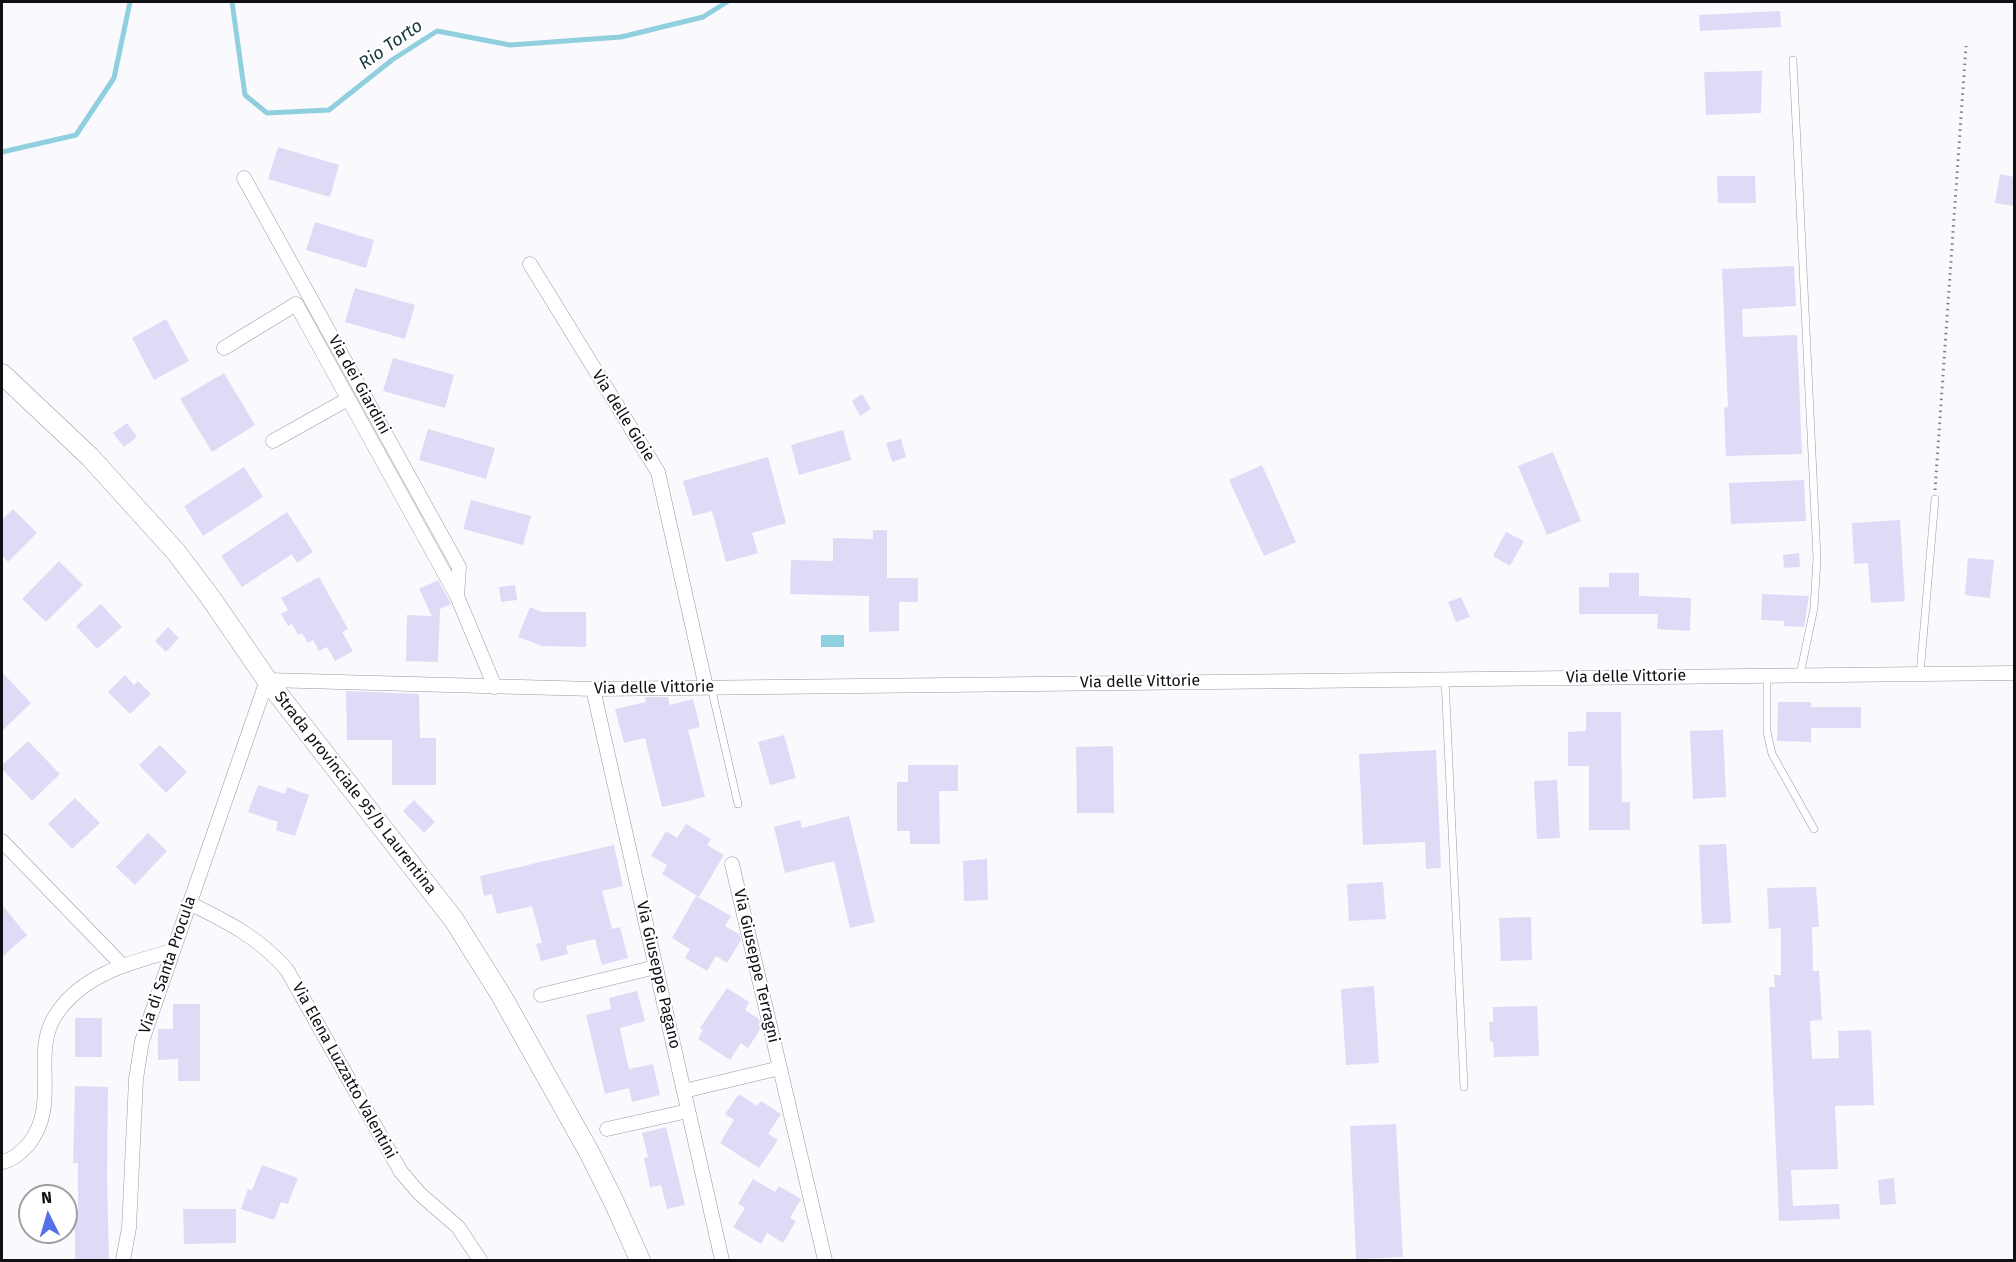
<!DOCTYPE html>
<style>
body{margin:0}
#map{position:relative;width:2016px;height:1262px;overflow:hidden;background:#faf9fe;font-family:"Fira Sans",sans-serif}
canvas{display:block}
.frame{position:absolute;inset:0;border:3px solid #100f13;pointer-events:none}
.north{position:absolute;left:18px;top:1184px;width:60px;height:60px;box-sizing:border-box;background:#fff;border:2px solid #9f9fa1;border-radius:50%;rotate:355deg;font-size:16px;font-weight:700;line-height:24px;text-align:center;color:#100f13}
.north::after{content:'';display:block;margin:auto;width:21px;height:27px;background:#5471e7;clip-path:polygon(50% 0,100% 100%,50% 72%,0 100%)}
</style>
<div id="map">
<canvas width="2016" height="1262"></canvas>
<div class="frame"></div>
<div class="north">N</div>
</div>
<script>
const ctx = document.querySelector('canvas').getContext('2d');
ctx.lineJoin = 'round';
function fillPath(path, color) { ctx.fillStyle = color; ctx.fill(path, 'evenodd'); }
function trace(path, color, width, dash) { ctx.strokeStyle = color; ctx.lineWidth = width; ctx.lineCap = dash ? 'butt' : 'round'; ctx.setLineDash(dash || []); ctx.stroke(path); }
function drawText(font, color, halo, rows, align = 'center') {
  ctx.font = font + ' "Fira Sans",sans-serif'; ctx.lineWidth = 4.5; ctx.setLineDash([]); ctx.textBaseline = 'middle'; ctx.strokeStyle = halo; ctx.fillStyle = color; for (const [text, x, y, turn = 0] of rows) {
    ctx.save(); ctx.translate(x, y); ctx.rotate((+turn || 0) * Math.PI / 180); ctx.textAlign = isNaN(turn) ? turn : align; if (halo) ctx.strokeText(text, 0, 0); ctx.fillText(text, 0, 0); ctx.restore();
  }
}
fillPath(new Path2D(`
 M821,635h23v12h-23z`), '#90cfde');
trace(new Path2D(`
 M232,2l13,93 22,18 62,-3 63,-50 45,-29 73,14 111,-8 82,-20 24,-15
 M2,152l74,-17 38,-57 16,-76`), '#90cfde', 5);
fillPath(new Path2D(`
 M1780,11l1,16 -81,4 -1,-16z
 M1762,71l-1,42 -55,2 -2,-43z
 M278,147l61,18 -9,32 -62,-18z
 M2000,174l14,3v29l-19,-3z
 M1717,176h38l1,27h-38z
 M315,222l59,18 -8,28 -60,-18z
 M1794,266l2,40 -54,3 1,28 54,-2 5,119 -76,2 -2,-48 4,-1 -6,-138z
 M355,288l60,17 -10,34 -60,-17z
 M166,319l23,42 -35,19 -22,-42z
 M393,358l61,17 -9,33 -62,-17z
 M224,373l31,52 -43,27 -32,-53z
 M862,394l9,15 -11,7 -8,-15z
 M127,423l10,14 -13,10 -11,-14z
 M428,429l67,19 -9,31 -67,-19z
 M843,430l8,30 -52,15 -8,-30z
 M901,439l5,18 -14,5 -6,-19z
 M1553,452l28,69 -34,14 -29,-69z
 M768,457l18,66 -34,10 6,20 -32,9 -14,-51 -19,5 -10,-35z
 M1262,465l34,77 -32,14 -35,-76z
 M244,467l19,30 -60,39 -19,-30z
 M1804,480l2,41 -75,3 -2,-41z
 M471,500l60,16 -8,29 -60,-16z
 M13,509l24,24 -29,29 -6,-7v-35z
 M287,512l26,40 -16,11 -5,-9 -50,33 -21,-31z
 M1900,520l5,81 -34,2 -3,-40 -14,1 -2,-41z
 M873,530h14v48h31v24h-19v29l-30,1v-36l-79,-2 1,-34 42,1v-23l40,1z
 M1506,532l18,9 -14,25 -17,-10z
 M1799,553l1,14 -16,1 -1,-13z
 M1968,558l26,2 -4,38 -25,-3z
 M59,561l24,24 -37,37 -24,-23z
 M1609,573h30v23l52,2 -1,33 -33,-2 1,-15h-79v-27h30z
 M319,577l29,52 -6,3 11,19 -18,10 -8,-14 -8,4 -6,-11 -5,3 -6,-10 -4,2 -6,-11 -4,2 -7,-12 7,-4 -7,-12z
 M438,580l13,24 -11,5 -2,53 -32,-1 1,-46 25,1 -13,-27z
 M515,585l2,15 -16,2 -2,-15z
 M1762,594l47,2 -5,31 -20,-1v-5l-23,-1z
 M1461,597l9,20 -14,5 -8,-20z
 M101,604l21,23 -25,22 -21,-23z
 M530,607l12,5h44v35l-44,-1 -24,-9z
 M168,627l11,11 -13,14 -11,-11z
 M2,672l29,31 -29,28z
 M125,675l9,10 4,-4 13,13 -21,20 -22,-22z
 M346,691l73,3 1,44h16v47h-44v-45h-45z
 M647,697h21l2,8 23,-6 7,28 -12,3 17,67 -43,10 -17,-69 -21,5 -9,-34 31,-7 -1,-4z
 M1778,702h33v5h50v21h-50v14l-34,-1z
 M1586,712h35l1,90h8v28h-41v-64h-21v-34l18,-1z
 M1723,730l3,67 -33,2 -3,-68z
 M784,735l12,43 -26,7 -12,-43z
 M28,741l32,33 -28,27 -30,-32v-4z
 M160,745l27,27 -21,21 -27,-28z
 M1113,746l1,67h-37l-1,-66z
 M1436,750l5,118 -15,1 -1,-27 -62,3 -4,-91z
 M908,765h50v26h-19l1,53h-30v-13h-13v-49h11z
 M1557,780l3,58 -23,1 -3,-58z
 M258,785l27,9 2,-7 22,8 -14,41 -19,-6 2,-8 -30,-10z
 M75,798l25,25 -28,26 -24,-25z
 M414,800l21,22 -11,11 -21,-22z
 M849,816l26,106 -25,6 -16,-67 -49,12 -11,-46 26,-7 2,8z
 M686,824l25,15 -4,6 17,10 -25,42 -37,-23 5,-9 -16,-9 15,-25 11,7z
 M148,833l19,18 -32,34 -19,-18z
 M1726,844l5,79 -29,1 -3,-79z
 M614,845l9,41 -21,5 10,38 8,-2 8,31 -26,7 -7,-26 -29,7 2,8 -27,7 -5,-17 6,-1 -10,-37 -35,8 -5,-20 -8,2 -4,-20z
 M987,859l1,41 -24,1 -1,-40z
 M1383,882l3,37 -37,2 -2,-37z
 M1816,887l3,40h-7l1,44h6l3,49 -12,1 2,38 27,-1 -1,-27 33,-1 3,75 -39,1 3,63 -47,1 2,36 46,-2 1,15 -61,2 -10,-234h6l-1,-12h7v-47l-12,1 -2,-41z
 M696,896l35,20 -6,10 14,8 2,6 -14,23 -11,-7 -9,15 -22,-13 5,-9 -18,-11z
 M2,905l25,30 -25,22z
 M1531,917l1,43 -31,1 -2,-43z
 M1374,986l5,77 -33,2 -5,-76z
 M727,988l22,14 -4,8 14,9 2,9 -13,20 -7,-5 -11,17 -32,-21 5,-9 -3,-2z
 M637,991l8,30 -25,7 3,15 6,26 24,-5 7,31 -28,7 -3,-14 -24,6 -19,-79 25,-6 -2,-11z
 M173,1004h27v77h-22v-22l-20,1v-31h15z
 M1537,1006l2,50 -45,1 -1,-15h-3l-1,-20h4v-15z
 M75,1018h27v39h-27z
 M75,1086l33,1 -1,89 2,84h-34v-30h-5v-18h8v-49h-5z
 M739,1094l18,12 4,-5 20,13 -13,20 10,6 -19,28 -39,-25 14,-23 -9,-6z
 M1396,1124l7,133 -47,2 -6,-133z
 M666,1127l19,78 -18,4 -6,-24 -11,2 -6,-29 4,-1 -6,-24z
 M262,1165l36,13 -10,26 -7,-2 -7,18 -33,-11 7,-20 4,1z
 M1894,1178l2,26 -16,1 -2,-25z
 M753,1179l22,13 4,-6 22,13 -11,19 6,3 -13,22 -16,-10 -6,11 -28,-17 12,-19 -7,-4z
 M183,1209h53v34l-52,1z`), '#e1daf7');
const service = new Path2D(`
 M1793,60l24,498 -3,50 -14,67
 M1920,674l15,-175
 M1767,675v57l5,22 42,75
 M1445,679l19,408
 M711,687l27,117`);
const minor = new Path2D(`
 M244,178l215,389 -2,29
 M530,264l128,208 48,215
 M224,348l72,-44 161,292 38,91
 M273,441l75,-42
 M593,689l129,571
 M2,841l120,124
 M732,864l93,396
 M189,903c37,18 71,35 98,67l114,202 19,22 38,33 22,33
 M541,995l115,-28
 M684,1091l96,-23
 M607,1129l81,-18
 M2,1162c11,-2 18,-9 26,-17 34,-42 1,-92 29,-132 27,-39 72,-50 115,-62
 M123,1260l6,-32 7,-149 6,-38 125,-361 326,9 1421,-16`);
const secondary = new Path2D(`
 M2,374l88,83 86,95 34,45 57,83 187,240 47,75 88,157 25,50 26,58`);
trace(service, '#9b98a4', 8);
trace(minor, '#9b98a4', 15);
trace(secondary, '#9b98a4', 21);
trace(new Path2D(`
 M1935,490l31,-444`), '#7f7e82', 3, [1.5, 4.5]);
trace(service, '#fff', 7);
trace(minor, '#fff', 14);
trace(secondary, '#fff', 20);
drawText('16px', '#100f13', '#fff', [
 ["Via dei Giardini",359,385,61],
 ["Via delle Gioie",623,416,58],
 ["Via delle Vittorie",1626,677,-1],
 ["Via delle Vittorie",1140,682,-1],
 ["Via delle Vittorie",654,688,-1],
 ["Strada provinciale 95/b Laurentina",355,793,52],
 ["Via di Santa Procula",168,965,-71],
 ["Via Giuseppe Terragni",756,966,77],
 ["Via Giuseppe Pagano",658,975,77],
 ["Via Elena Luzzatto Valentini",344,1071,61]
]);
drawText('italic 18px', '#18383f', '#fff', [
 ["Rio Torto",391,45,-35]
]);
</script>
